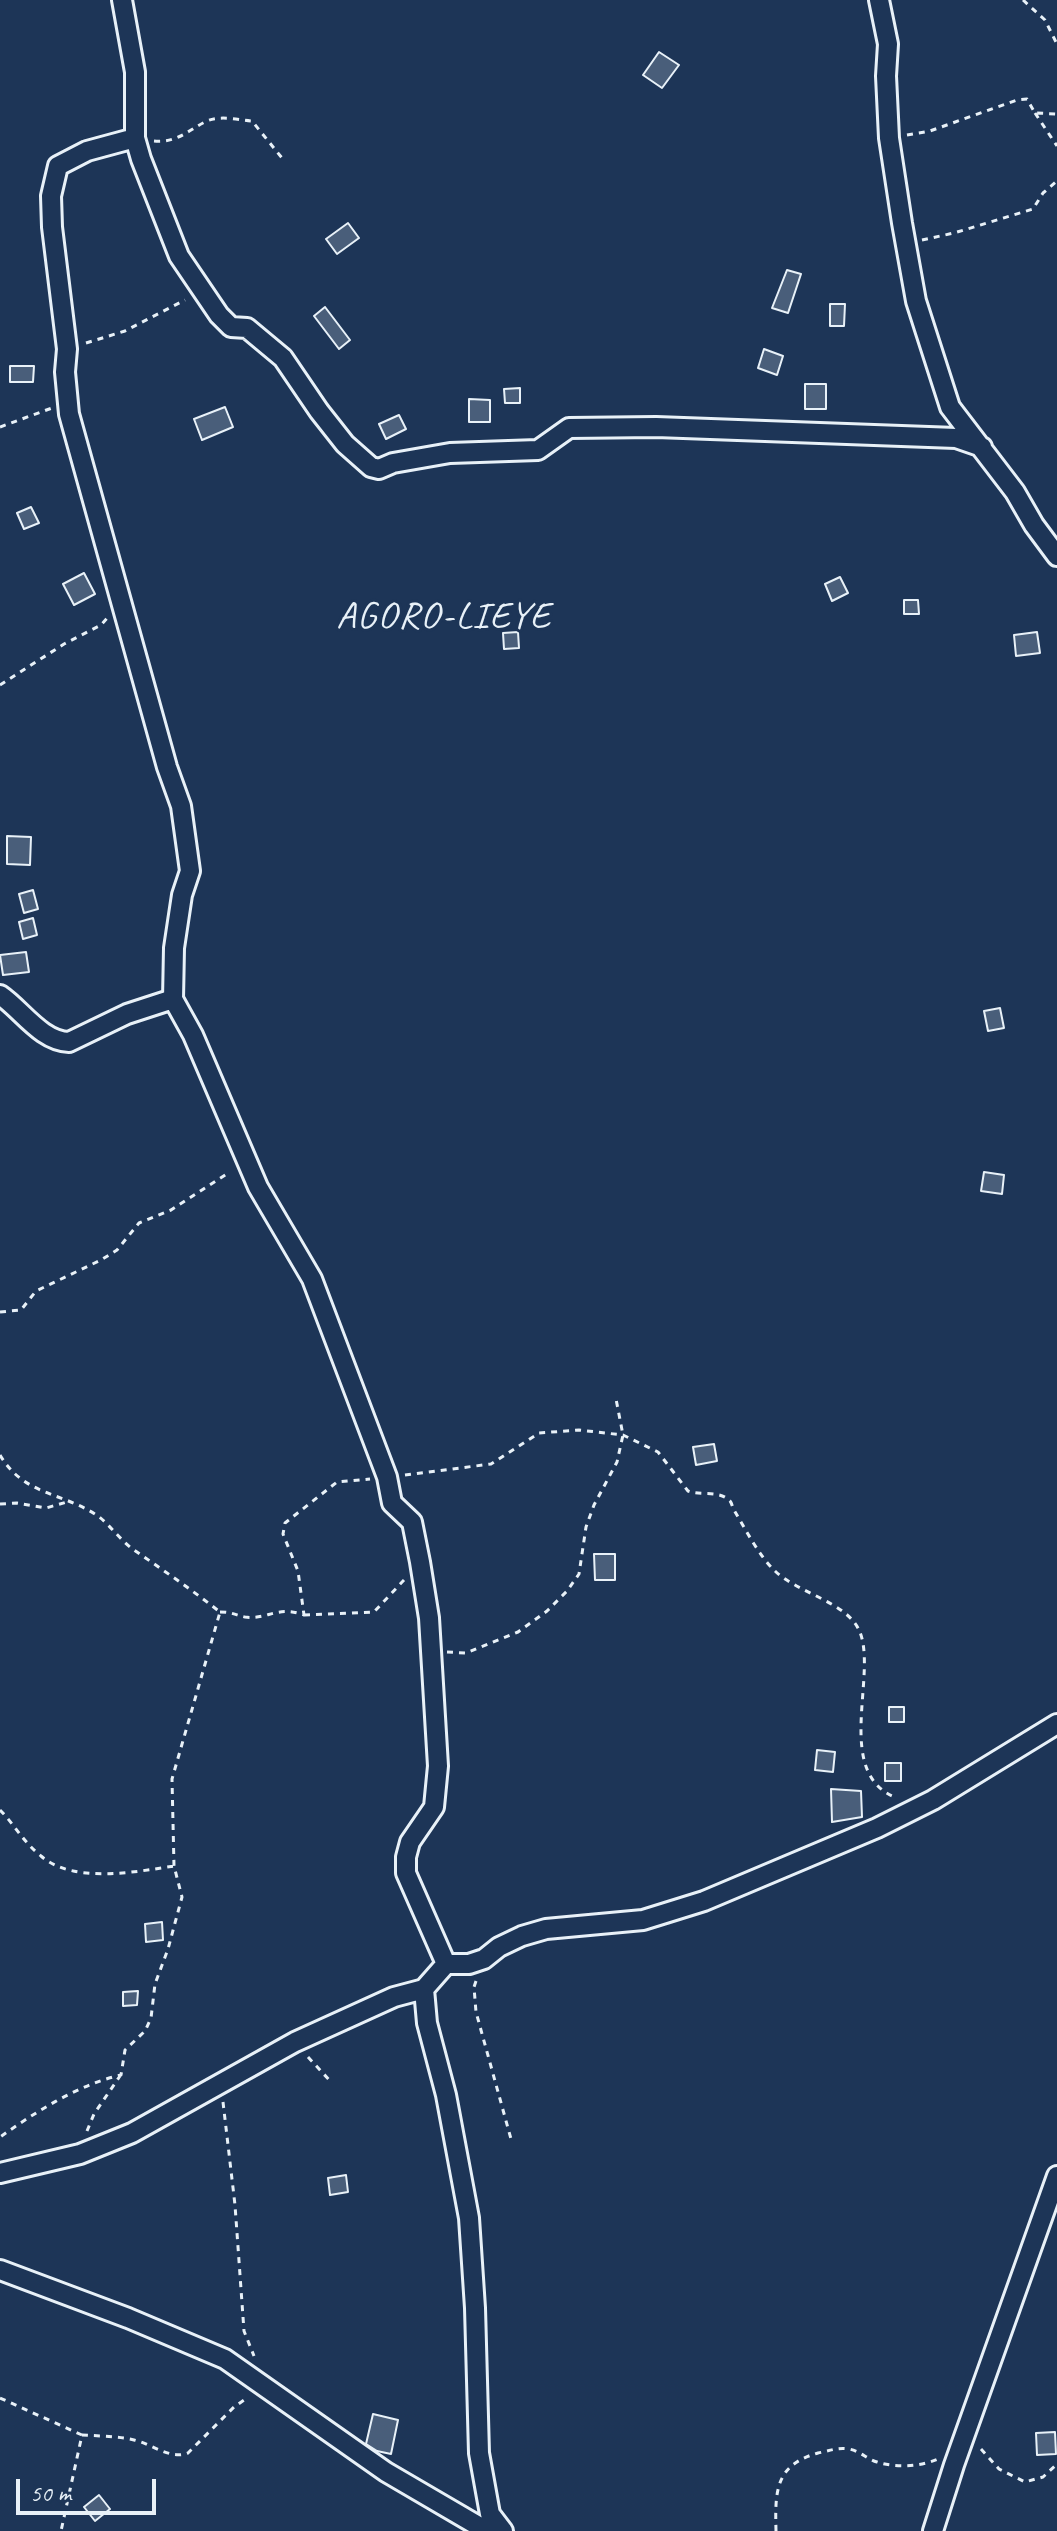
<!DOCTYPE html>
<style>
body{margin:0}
#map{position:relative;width:1057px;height:2531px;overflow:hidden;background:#1d3557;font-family:Caveat,sans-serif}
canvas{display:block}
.scale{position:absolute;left:16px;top:2479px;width:140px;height:36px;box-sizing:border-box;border:4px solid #e8f1f8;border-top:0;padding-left:10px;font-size:24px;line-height:28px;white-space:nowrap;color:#e8f1f8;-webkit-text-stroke:6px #1d3557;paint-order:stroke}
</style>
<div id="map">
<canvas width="1057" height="2531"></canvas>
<div class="scale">50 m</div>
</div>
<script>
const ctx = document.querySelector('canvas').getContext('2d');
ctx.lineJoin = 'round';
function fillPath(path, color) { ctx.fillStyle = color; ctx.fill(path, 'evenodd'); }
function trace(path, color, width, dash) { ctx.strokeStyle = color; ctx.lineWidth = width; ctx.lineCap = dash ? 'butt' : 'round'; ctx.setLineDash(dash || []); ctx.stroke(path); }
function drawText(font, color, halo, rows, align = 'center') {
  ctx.font = font + ' Caveat,sans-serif'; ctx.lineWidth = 6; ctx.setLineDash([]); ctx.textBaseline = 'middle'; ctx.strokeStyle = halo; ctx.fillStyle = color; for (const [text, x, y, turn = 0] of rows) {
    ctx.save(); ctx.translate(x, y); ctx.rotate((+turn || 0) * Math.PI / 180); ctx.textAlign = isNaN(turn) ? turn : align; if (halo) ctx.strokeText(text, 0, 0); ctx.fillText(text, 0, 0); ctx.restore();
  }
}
const building = new Path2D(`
 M659,52l20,13 -17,23 -19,-13z
 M348,223l11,15 -22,16 -11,-15z
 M787,270l14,4 -13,39 -16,-5z
 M830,304h15l-1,22h-14z
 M325,307l25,33 -11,9 -25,-33z
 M764,349l19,7 -6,19 -19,-7z
 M10,366h24l-1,16h-23z
 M805,384h21v25h-21z
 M520,388v15h-15l-1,-14z
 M469,399l21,1v22h-21z
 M225,407l8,20 -31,13 -8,-21z
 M399,415l7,14 -20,10 -7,-15z
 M31,507l8,16 -15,6 -7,-16z
 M84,573l11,21 -21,11 -11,-21z
 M840,577l8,16 -16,8 -7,-17z
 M904,600h14l1,14h-15z
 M518,632l1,16 -15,1 -1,-16z
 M1037,632l3,21 -24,3 -2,-21z
 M7,836l24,1 -1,28 -23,-1z
 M33,890l5,19 -14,4 -5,-19z
 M33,918l4,17 -14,4 -4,-17z
 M26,952l3,20 -26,3 -3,-20z
 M1000,1008l4,20 -16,3 -4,-20z
 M984,1172l20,3 -2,19 -21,-3z
 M714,1444l3,17 -21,4 -3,-18z
 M594,1554h21v26h-20z
 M889,1707h15v15h-15z
 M817,1750l18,2 -2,20 -18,-2z
 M885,1763h16v18h-16z
 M831,1789l30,2 1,26 -30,5z
 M162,1922l1,18 -17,2 -1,-18z
 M138,1991l-1,14 -14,1v-14z
 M346,2175l2,17 -18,3 -2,-17z
 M373,2414l25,6 -7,34 -14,-3 -11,-7z
 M1055,2432l1,22 -19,1 -1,-22z
 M99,2495l11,14 -15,12 -11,-14z`);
fillPath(building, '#495e7a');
trace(building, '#e8f1f8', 2);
const street = new Path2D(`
 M122,0l13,72v66l6,21 38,97 40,59 12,12 16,1 36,30 36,53 26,33 26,23 8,2 14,-6 57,-10 88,-3 31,-22 87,-1 300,11 26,9
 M879,0l9,44 -2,32 3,62 13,85 14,78 34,106 65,85 19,33 23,31
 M135,138l-48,13 -29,15 -7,30 1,31 15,122 -2,23 4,42 98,353 14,39 9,65 -8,24 -8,53 -1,51 20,36 65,152 54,92 75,198 5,26 20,19 8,40 9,56 9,148 -4,41 -24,35 -4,15v16l40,91
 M0,995c22,15 41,46 69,47l58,-28 46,-15
 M446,1964h23l15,-5 15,-12 23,-11 24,-7 97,-9 61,-19 173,-73 56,-28 124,-76
 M446,1964l-22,25 3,34 19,72 23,123 6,90 4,145 11,61 13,17
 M0,2173l80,-19 52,-21 163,-91 99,-45 30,-8
 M0,2270l128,48 97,41 161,113 101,59
 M933,2531l21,-66 103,-289`);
trace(street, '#e8f1f8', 24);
trace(new Path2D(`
 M1023,0l22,20 12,24
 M1035,113l22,33
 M907,135l23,-4 87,-31 10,-1 8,14 22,1
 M154,141c24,2 34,-11 53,-20 14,-6 31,-1 45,0l30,37
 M922,240l32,-7 79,-24 10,-16 14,-12
 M86,343l39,-12 60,-31
 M0,427l52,-19
 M0,685l64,-41 37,-19 7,-8
 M0,1312l21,-2 15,-19 65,-31 16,-10 22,-27 32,-13 59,-38
 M0,1455c24,41 63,37 98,61 13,10 23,25 36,34 29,20 58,40 86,62l-48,167 2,87 8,31 -14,52 -13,35 -4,34 -6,13 -20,19 -4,25c-44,10 -85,37 -121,62
 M405,1475l86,-11 48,-31 40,-3 44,5 35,17 30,39c12,5 30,-1 41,9 3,2 3,7 5,10 12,20 25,46 41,61 23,22 71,31 84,59 20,43 -27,144 38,168
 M0,1504l17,-1 29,5 21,-6
 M220,1612c12,0 15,3 25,5 22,3 33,-12 59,-2l-6,-44 -15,-37 2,-11 52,-41 33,-3
 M304,1615l70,-3 30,-32
 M447,1652l19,1 52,-21 29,-21 20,-20 12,-17 7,-47 8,-22 23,-43 6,-27 -7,-36
 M0,1810c14,14 24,33 41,46 32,28 94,16 133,10
 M476,1981l-2,6 2,25 35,127
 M308,2057l24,26
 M223,2102l12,103 9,126 10,25
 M87,2131l7,-17 26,-38
 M0,2398l82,37 -21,96
 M82,2435c17,1 35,1 52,5 18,4 36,20 54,13l46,-46 13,-9
 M981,2449l18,20 26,13 18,-5 14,-13
 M776,2531c-1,-40 -1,-66 42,-78 11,-2 20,-6 31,-4 11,2 18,10 28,13 19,6 42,5 61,-3`), '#e8f1f8', 3, [6, 6]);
trace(street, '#1d3557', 18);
ctx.letterSpacing = '2px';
drawText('38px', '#e8f1f8', '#1d3557', [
 ["AGORO-LIEYE",444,617]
]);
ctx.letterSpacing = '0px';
</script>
